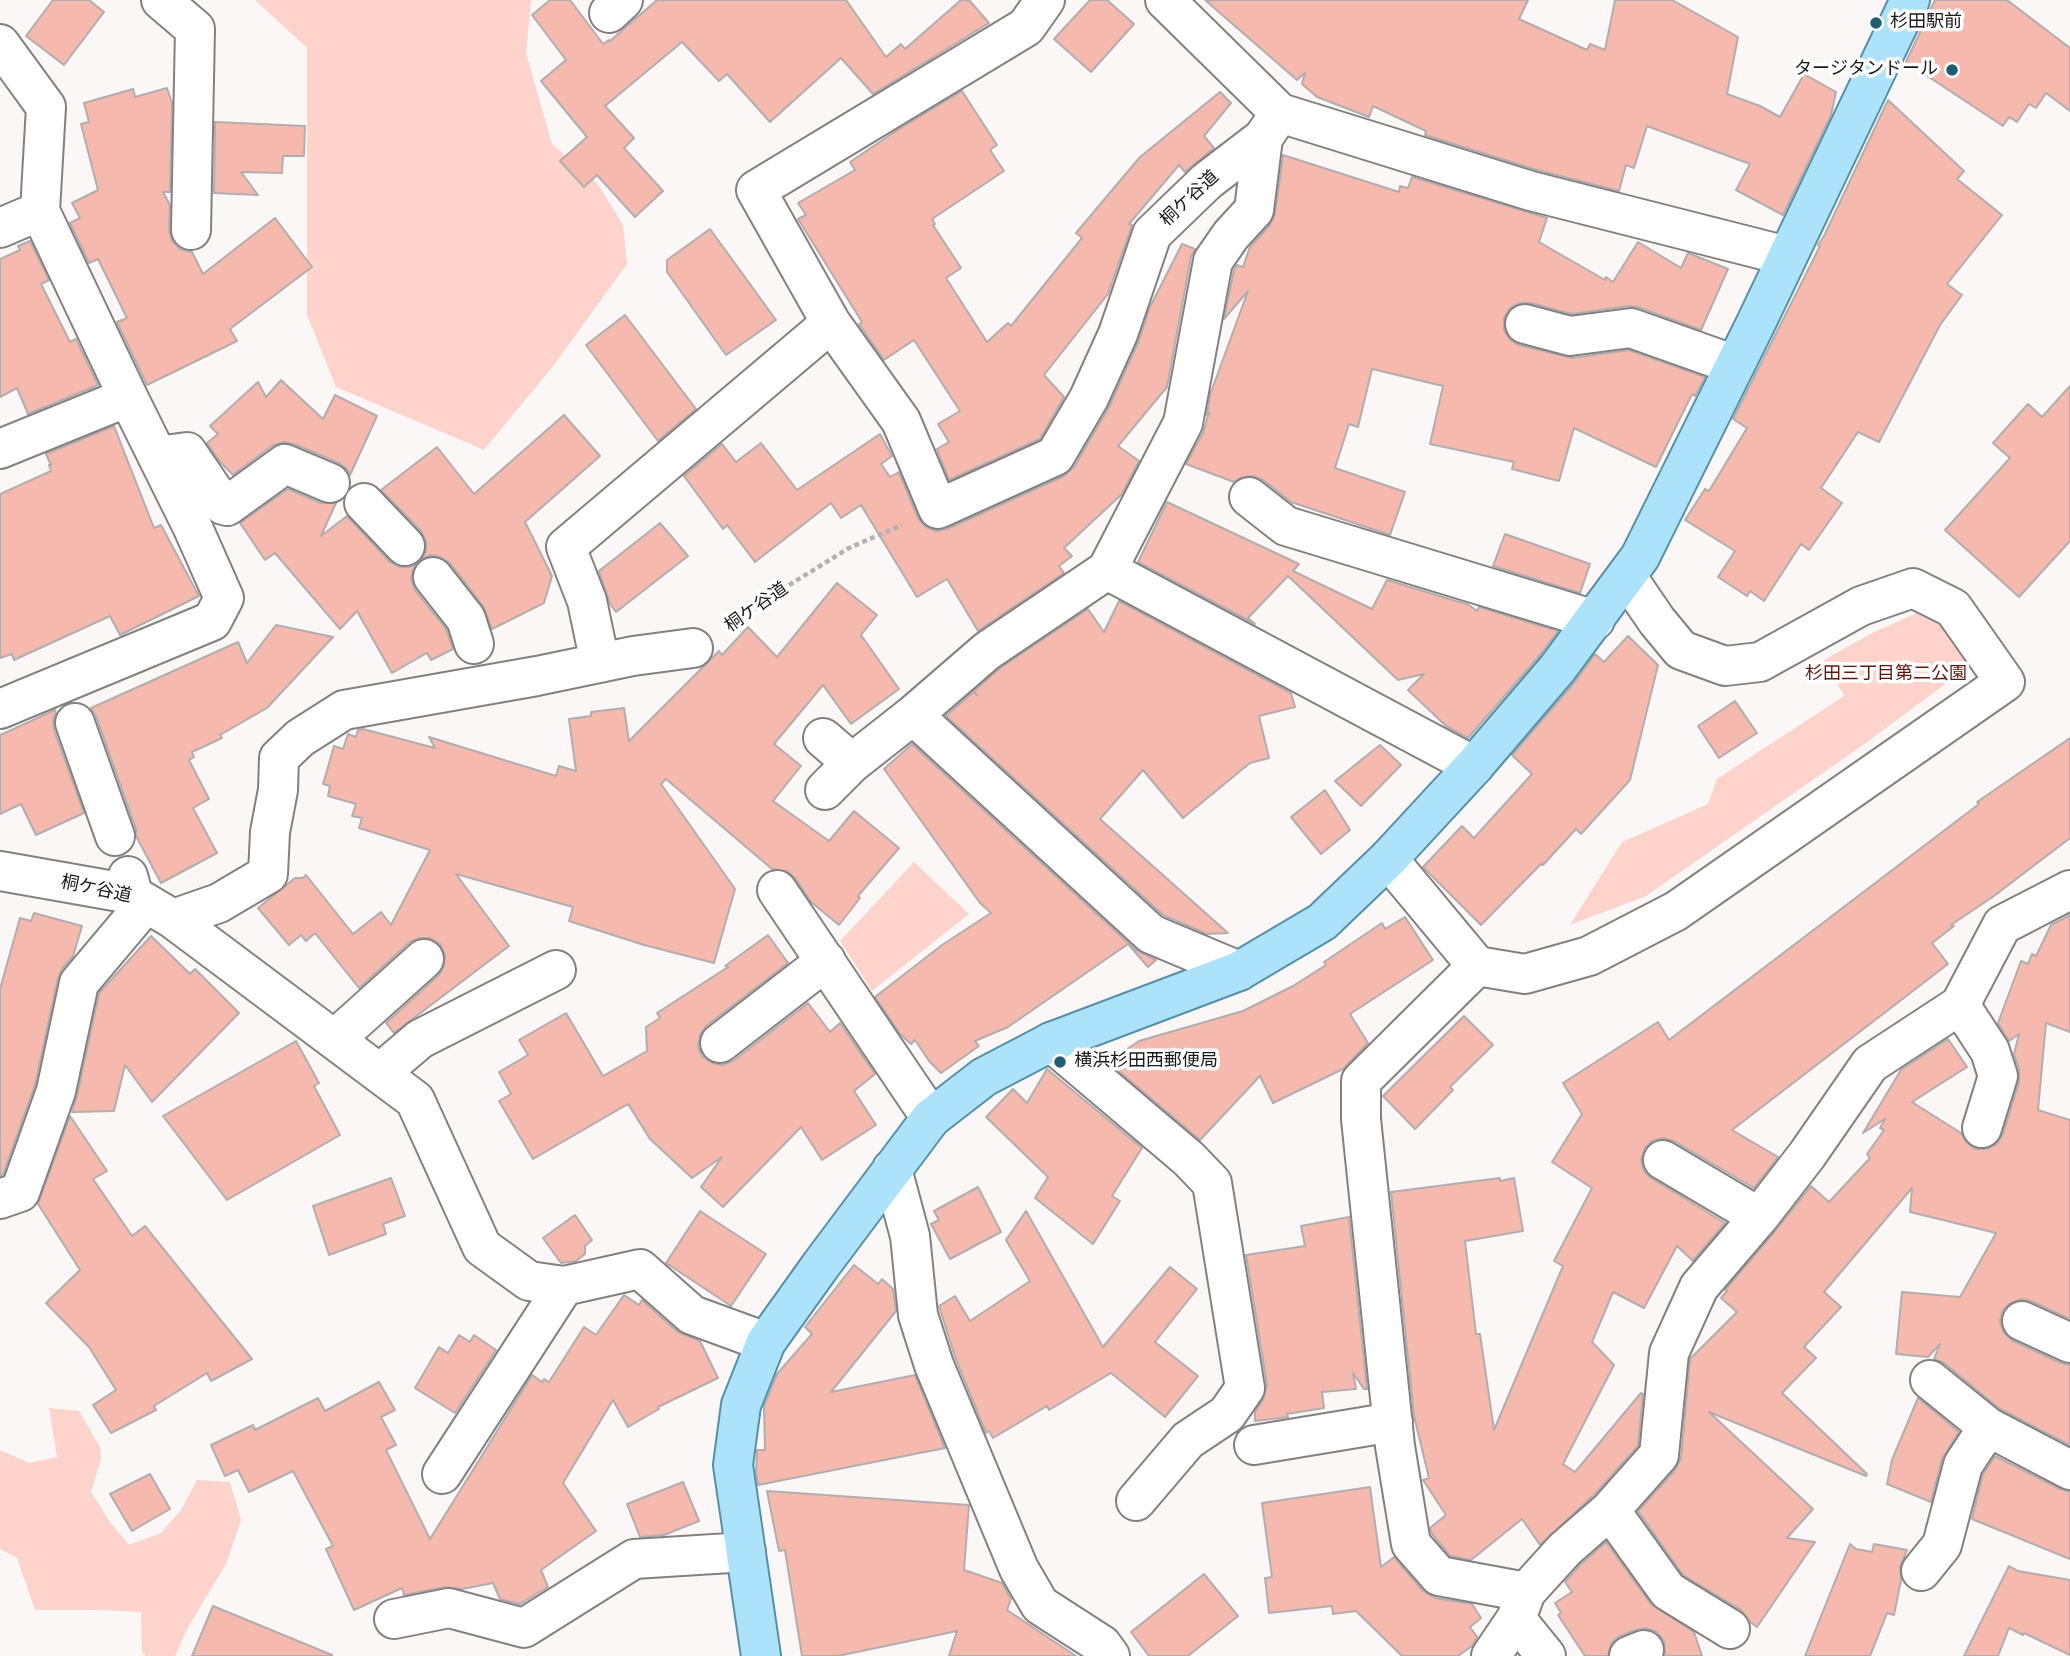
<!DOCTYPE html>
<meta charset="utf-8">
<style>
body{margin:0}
canvas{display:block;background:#fbf7f6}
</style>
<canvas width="2070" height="1656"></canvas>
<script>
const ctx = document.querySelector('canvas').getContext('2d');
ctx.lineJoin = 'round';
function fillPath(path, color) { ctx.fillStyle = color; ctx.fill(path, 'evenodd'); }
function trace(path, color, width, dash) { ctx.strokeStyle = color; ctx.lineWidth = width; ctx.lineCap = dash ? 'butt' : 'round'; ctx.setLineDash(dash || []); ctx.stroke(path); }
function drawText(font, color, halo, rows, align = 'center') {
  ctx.font = font + ' "Nunito Sans","Noto Sans JP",sans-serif'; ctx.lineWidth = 7; ctx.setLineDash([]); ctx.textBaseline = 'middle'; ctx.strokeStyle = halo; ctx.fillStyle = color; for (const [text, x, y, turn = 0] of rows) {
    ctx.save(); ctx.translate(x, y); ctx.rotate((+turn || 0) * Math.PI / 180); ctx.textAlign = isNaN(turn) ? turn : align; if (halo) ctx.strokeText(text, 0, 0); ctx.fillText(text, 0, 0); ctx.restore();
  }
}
fillPath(new Path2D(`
 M255,0h276l-5,53 26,91 45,39 26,42 4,39 -73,101 -70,85 -148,-63 -29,-72v-267z
 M1919,612c28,16 43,22 48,56l-104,77 -217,151 -76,29 52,-83 86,-38 9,-25 127,-83 -20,-36 48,-27z
 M914,862l55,52 -97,77 -32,-50z
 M49,1408l30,3 21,36 1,12 -10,33 19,30 19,23 32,-12 20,-23 16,-30 33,2 11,38 -15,44 -39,65 -12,27h-29l-4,-4 -1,-40 -42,-2h-64l-18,-52 -17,-9v-99l29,13 28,-6z`), '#fdd3cb');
const building = new Path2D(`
 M53,0h36l15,12 -40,53 -38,-29z
 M550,0h20l33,44 6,-4 1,1 47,-41h189l40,57 15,-13 4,5 56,-49h8l20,23 -116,71 -32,-36 -71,64 -43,-48 -8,7 -37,-39 -77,64 29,32 -10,10 39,43 -28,26 -38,-42 -13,12 -24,-26 27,-24 -46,-56 25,-21 -34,-45z
 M1090,0h17l27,24 -43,48 -37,-33z
 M1205,0h323l-9,19 68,31 3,-6 15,6 10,-50h57l66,37 -11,57 33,12 20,11 24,-43 32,18 -5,23 -48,100 -47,-25 14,-26 -103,-38 -13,42 -8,-3 -7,26 -82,-21 -112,-35 1,-4 -53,-25 -4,11 -52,-20 -15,-13 3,-11 -8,7z
 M1935,0h72l63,48v63l-24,-18 -10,15 -7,-4 -12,18 -8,-5 -6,9 -97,-64z
 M167,88l5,15 -2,89h-7l7,13 -1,25 3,11 8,8 12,3 11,22 72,-56 37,49 -82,62 7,12 -90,44 -30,-63 10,-4 -29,-59 -9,4 -19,-40 10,-5 -8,-15 26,-13 -17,-66 8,-2 -5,-19 49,-14 2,8z
 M962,91l35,54 -7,5 14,21 -72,48 3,5 -2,1 28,43 -15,10 41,64 21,-19 3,3 71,-88 -6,-5 64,-76 80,-65 11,11 -27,33 10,12 -29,24 -6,-7 -50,59 3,1 -24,69 -64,81 20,22 -24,42 -91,41 -12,-31 12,-7 -11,-18 22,-13 -46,-71 -30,20 -25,-36 3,-2 -64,-103 8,-4 -8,-12 57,-33 -5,-8 49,-33z
 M1888,100l76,71 -7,8 45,36 -55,69 15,11 -22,30 -61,117 -21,-10 -37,56 21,15 -33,47 -8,-6 -37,57 -14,-10 -3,5 -29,-19 17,-26 -50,-31 20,-31 4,2 38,-63 -14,-9 87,-173 -2,-1 6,-9z
 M215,122l90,4 -1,30h-21l-1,17 -41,-1 17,23 -44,-2z
 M1283,155l116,37 1,-6 8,2 4,-11 135,41 -8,24 66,38 1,-3 7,5 25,-40 43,26 7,-15 40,16 -27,61 -63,-23 -9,-1 -58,8 -40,-11h-11l-10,5 -6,10v12l6,10 9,5 53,13 57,-8 76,27 -10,19 -3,-2 -36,73 -82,-39 -15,53 -47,-12 2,-7 -84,-18 13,-58 -71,-17 -14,58 -9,-3 -14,44 70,24 -15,43 -99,-33 -28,-22 -10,-4 -11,1 -8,5 -48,-18 17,-31 6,-21 -2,3 3,-20 38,-104 -24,28 10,-49 3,-5 6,2 7,-20 20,-22 5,-11z
 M710,229l66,91 -50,35 -59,-83v-12z
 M30,241l19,39 -8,4 29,58 6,-3 22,46 -70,29 -11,-26 -17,9v-138l20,-9 -2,-4z
 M1182,244l13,5 -4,8 -24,130 -49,59 21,15 -17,33 -58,54 8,8 -13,10 5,7 -86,58 -31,-52 -30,18 -56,-92 -20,13 -10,-15 -76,59 -28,-37 -4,4 -39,-53 38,-32 14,18 25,-19 36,47 83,-56 12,22 -11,8 9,13 9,-5 19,46 8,9 10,4 11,-2 117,-53 10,-9 35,-60 29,-64 12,-36z
 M625,315l71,94 -38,32 -72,-96z
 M281,380l42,39 12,-24 42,21 -27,59 -3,-6 -8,-6 -45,-19 -11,-2 -11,4 -39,29 -13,-13 -13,-19 11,-9 -8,-8 48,-44 8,15z
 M2070,386v155l-51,56 -74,-67 65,-72 -17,-15 35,-39 14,13z
 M564,415l36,41 -75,66 27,54 -8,27 -52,26 -9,-23 -33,-43 -10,-6 -9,-2 -9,4 4,-8v-9l-5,-11 -40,-41 56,-43 37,47z
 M114,426l40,102 7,-3 38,71 -79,39 -10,-19 -96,44 -2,-6 -12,4v-164l51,-23 -2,-6h2l-5,-11z
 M288,489l33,14h15l-15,33 26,-20 43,46 10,5h9l7,-3 -3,6 -2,9 4,11 31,39 7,20 -22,11 -4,-7 -35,20 -35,-62 -17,18 -65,-76 -10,7 -25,-37z
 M1167,502l132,62 -6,7 79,38 15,-29 82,25 8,6 2,-4 79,24 -18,24 -72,83 -22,-12 -38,-36 16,-16 -26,6 -110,-104 -40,42 7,6 -117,-62z
 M660,523l28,33 -72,56 -6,-8 -11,-33z
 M1505,534l85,30 -10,29 -87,-27z
 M837,583l40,32 -16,20 38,54 -48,35 -28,-39 -49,59 27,22 -28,35 56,40 25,-30 45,37 -41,48 2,2 -21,27 -28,-23 -16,-24 -8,-7 -15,-2 -106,-90 -5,5 74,105 -21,74 -70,-18 -75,-24 4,-14 -117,-33 53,72 -115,87 -8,-10 53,-48 5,-9 1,-11 -5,-11 -10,-6h-11l-9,4 -51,46 -44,-55 -9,8 -5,-6 -12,10 -31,-37 37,-30h8l3,-3 47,59 28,-22 10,13 39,-75 -71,-22 3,-10 -10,-2 4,-12 -28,-8 2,-10 -7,-2 11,-38 9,3 5,-15 8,3 2,-7 5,-1 72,19 -6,-11 127,39 3,-10 17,5 -7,-52 22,-3v-4l33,-4 5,33 90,-90 3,4 26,-28 29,30z
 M1119,601l172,92 4,14 -36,9 10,42 -19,5 -67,55 -40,-48 -43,49 128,114 -21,1 -44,-19 -217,-199 27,-24 4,3 -3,-4 26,-23 88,-59 16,23z
 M276,625l57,12 -66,71 -47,27 2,3 -30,14 2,5 -5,3 20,39 -16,9 24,45 -56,30 -25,-47v-7l-40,-113 -5,-8 147,-66 9,21z
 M1628,636l30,29 -28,115 -49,54 -5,-5 -33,36 -2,-1 -60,61 -58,-58 39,-41 12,12 58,-64 -20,-19 62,-72 21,-29 9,8z
 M1735,701l22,32 -38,25 -21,-32z
 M55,710l1,3 -3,7 1,10 30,83 -48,22 -15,-31 -21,10v-79z
 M2070,738v100l-76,58 -43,29 3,1 -22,17 16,21 -216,166 46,27 -24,31 -80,-47 -11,-3 -11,3 -7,7 -4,12 3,11 7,7 74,45 -32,38 -16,-15 -33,62 -31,-16 -21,50 22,23 -51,99 12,8 66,-79 2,1 -5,52 -43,48 -55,51 -18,-26 -51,41 -21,-4 -18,-22 -2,-6 16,-13 -23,-35 6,-2 -15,-62 -23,-224 109,-14v3l14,-3 9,53 -58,10 11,93h4l14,96 69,-164 -9,-5 38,-73 -40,-26 30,-48 -19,-31 95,-61 11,18 310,-236 -2,-2z
 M912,744l224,206 20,10 -8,7 -20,-23 -120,83 -33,14 4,5 -38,27 -12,-12 -14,-21 -4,4 -11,-10 -25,-37 67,-52 49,-32 -11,-10 -96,-134z
 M1380,745l21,20 -40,41 -26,-25z
 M1325,790l25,40 -29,24 -30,-37z
 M34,913l48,13 -9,30 -11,13 -4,9 -23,107 -32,90 -3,1v-187l20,-71 11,3z
 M2070,915v117l-24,-9 -8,87 32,10v199l-39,-18 -10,-2 -12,5 -7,7 -2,11 4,11 9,8 48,22 9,2v80l-70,-36 -56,-46 -10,-4 6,-15 -12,13 -32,-3 6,-62 58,5 36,-64 -86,-21 2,-24 -88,104 17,15 -37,40 12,11 -34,35 85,81 -1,2 -157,-64 104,97 -26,29 28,4 -58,85 -7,-5 -9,-12 -58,-35 -45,-64 37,-41 6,-12 9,-99 47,-47 -16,-14 6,-7 -2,-1 51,-60 35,-44 18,16 41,-44 -3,-4 17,-24 -4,-2 5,-9 -22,14 38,-63 47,-31 19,28 -55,35 49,31 5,9 9,7h12l10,-5 6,-10 16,-52v-13l-5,-15 5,-20 -10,7 -11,-18 23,-62 7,3 4,-10 4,2 15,-31z
 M1405,917l28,43 -83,54 18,29 -25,26 -70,34 -13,-27 -60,64 -92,-78 31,-21 104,-30 50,-25 33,-21 -2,-3 58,-39 3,6z
 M768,935l20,28 -82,63 -6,9 -2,12 4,9 10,7 10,2 11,-4 75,-58 22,29 10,-9 35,51 -21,17 22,34 -54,35 -21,-33 -78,80 -22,-20 21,-30 -30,21 -42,-39 -22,-35 -95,55 -34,-58 12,-7 -12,-22 29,-17 -9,-15 47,-27 37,63 44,-25 -1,-24 14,-9 -3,-5 71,-46 -3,-1z
 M151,936l39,38 5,-5 44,44 -87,89 -27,-37 -11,46 -42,1 5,-16 22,-103z
 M1464,1016l29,29 -43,42 3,3 -38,39 -32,-33z
 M296,1041l23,42 -5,3 26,49 -113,65 -64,-84z
 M1047,1069l95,79 -30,48 8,5 -27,43 -58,-46 13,-21 -62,-60 27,-28 14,14z
 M70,1116l37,55 -14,8 39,57 13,-10 107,133 -41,22 -4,-8 -53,33 2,4 -45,23 -18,-28 23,-15 -27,-43 -43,-44 34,-33 -42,-66z
 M391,1178l14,38 -22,8 3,10 -57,21 -16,-49z
 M978,1187l23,45 -51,27 -19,-35 8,-4 -5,-9z
 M700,1211l66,43 -35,52 -65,-43z
 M1026,1211l77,136 67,-80 27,22 -42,53 43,34 -33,41 -54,-44 -62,37 -2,-4 -54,32 -4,-7 -3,2 -31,-76 -16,-51 16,-10 15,25 60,-40 -24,-41z
 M575,1215l17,25 -7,6v8l-9,7 -15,2 -18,-25z
 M1349,1217l18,172h-3l-11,-16 3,16 -34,3 2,16 -37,6 1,3 -33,4v-9l8,-12 4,-15 -21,-130 59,-9 -4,-20z
 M854,1265l24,19 4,-5 11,10 3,22 -65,81 84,-17 30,73 -187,37 -2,-13 1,-22h8l-1,-44 13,-32 35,-40 -7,-7z
 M624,1295l15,10 3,-5 36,32 22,9 18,37 -60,29 1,2 -31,18 -15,-27 -50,83 33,48 -55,39 7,17 -28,17 -20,-5 -7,-16 -31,6 -17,-2 -41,8 -2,-7 -48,22 -28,-61 7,-3 -40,-75 -44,21 -11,-22 -13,6 -14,-31 42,-20 2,5 63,-32 7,13 54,-29 16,28 -14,7 15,28 -10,5 44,89 102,-164 10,7 2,-3 5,3 35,-55 12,8z
 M459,1335l11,7 4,-7 22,15 -41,63 -40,-25 24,-41 9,6z
 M1918,1398l41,34 -17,27 -11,43 -44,-18 5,-24z
 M1995,1456l65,33 10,3v67l-98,-40 11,-45z
 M150,1474l20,35 -38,22 -22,-37z
 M683,1482l16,39 -35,14 -24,2 -13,-33z
 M1370,1487l11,80 13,-10 29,34 12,7 37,6 9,14 -11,9 7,10 -5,9 -14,10h-56l-46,-45 -23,3 -1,-8 -63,7 -4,-35 7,-1 -10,-74z
 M767,1491l202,14 -5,65 38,13 9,16 -4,11 69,46h-127l8,-25 -119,25h-36l-17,-106 -6,1z
 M1606,1542l45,62 43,28 8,24h-37l-1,-15 -7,-9 -11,-4 -10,2 -16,6 -9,7 -3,13h-23l-27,-41 3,-2 -6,-10 17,-11 -7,-10 15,-17z
 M1850,1544l6,5 16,3 2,-8 33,6 -7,17 1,13 -7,35 -7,-2 -17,43h-65z
 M2009,1566l9,5 52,9v75l-46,-22 -1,2 -14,-7 -11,28h-34z
 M1204,1574l34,42 -50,40h-39l-18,-24z
 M213,1606l119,49v1h-140z`);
fillPath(building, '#f6b9ae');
trace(building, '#b2aead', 2);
const minor = new Path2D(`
 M161,0l34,29 -4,201
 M1045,0l-19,27 -270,163 75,133 70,98 37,88 117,-53 34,-58 29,-64 34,-100 55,-53 56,-43 17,-25
 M1165,0l115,113 251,78 256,65
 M609,13l14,-13
 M0,44l46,63 -6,104 88,186 65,131 31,70 -12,23 -212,88
 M0,228l40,-17
 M1525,324l45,12 61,-8 104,37
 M0,449l128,-52
 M157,456l30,-4 36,53 4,1 58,-42 45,19
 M1249,497l37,29 309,94
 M364,503l41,43
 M1107,570l367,196
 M433,577l33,42 8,25
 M600,663l-13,-62 -21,-54 265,-224
 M913,715l238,219 88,37
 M75,723l40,113
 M823,738l29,25
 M825,790l27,-27 61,-48 74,-64 120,-81 76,-147 30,-162 18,-26 23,-25 9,-72
 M1388,859l89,107 48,8 64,-18 87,-45 329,-229 -52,-74 -40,-20 -52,18 -101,56 -35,4 -44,-16 -24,-29 -30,-44
 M0,871l131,23 42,25 242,181 67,147 47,34 35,5 76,-17 52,46 74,27
 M777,890l154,228
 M173,919l46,-16 49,-29 2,-42 8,-42 1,-32 21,-20 44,-28 193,-34 96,-20 60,-8
 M1477,966l-116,115v38l34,327 16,98 28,32 87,16
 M1960,1005l30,46 8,25 -16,52
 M335,1039l89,-80
 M1051,1042l138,117 23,24 33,205 -18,26 -39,26 -52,61
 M720,1043l106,-82
 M385,1076l8,-14 27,-23 136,-69
 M1663,1160l96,57
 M892,1169l18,67 8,79 16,50 85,204 21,36 62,40 8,11
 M0,1199l20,-7 36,-101 23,-108 59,-70 -10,-37
 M2022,1321l48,22
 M1930,1380l58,47 82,43
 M1254,1445l139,-23
 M442,1474l122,-188
 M1610,1510l58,81 62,38
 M1921,1571l21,-26 21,-80 25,-38
 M394,1619l55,-11 75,20 110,-69 112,-7
 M1516,1619l30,37
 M1491,1656l25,-37 10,-27 39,-43 45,-39 49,-55 10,-102 30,-66 60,-70 48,-62 63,-91 90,-59 42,-80 68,-35
 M1629,1656l15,-6`);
const major = new Path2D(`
 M761,1656l-28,-191 8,-60 25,-63 55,-77 110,-147 53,-41 67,-35 188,-71 83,-49 66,-63 86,-93 83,-97 83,-112 115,-232 155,-325`);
trace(minor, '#848080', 42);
trace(major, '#5590a8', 42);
trace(new Path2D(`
 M727,629l13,-6 25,-23 84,-52 53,-23`), '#b4b1b0', 4.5, [5, 3.5]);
trace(minor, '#fff', 38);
trace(major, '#ace3fa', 38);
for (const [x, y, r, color] of [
 [1876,23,7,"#215e75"],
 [1952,70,7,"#215e75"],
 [1060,1062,7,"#215e75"]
]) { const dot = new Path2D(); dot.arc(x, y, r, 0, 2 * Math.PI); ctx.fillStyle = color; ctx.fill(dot); trace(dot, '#fff', 2.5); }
drawText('18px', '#191817', '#fff', [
 ["杉田駅前",1890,23],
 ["タージタンドール",1938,70,"right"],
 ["横浜杉田西郵便局",1074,1062]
], 'left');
drawText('18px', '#191817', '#fff', [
 ["桐ケ谷道",1190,199,-43],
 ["桐ケ谷道",757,608,-35],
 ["桐ケ谷道",96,890,12]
]);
drawText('18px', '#5c170e', '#fff', [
 ["杉田三丁目第二公園",1886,675]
]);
</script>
